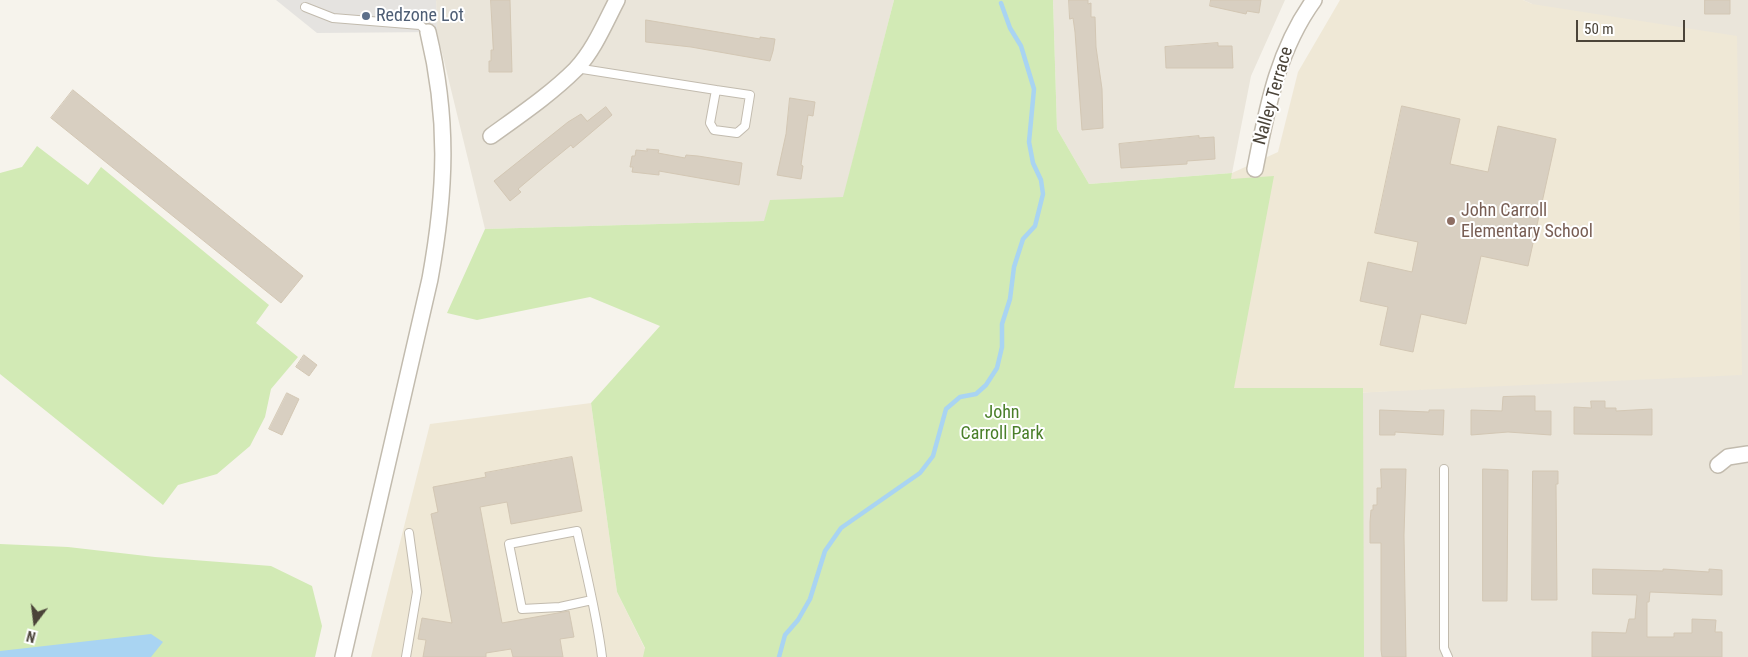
<!DOCTYPE html>
<style>
body{margin:0}
#map{position:relative;width:1748px;height:657px;overflow:hidden;background:#f6f3ec;font-family:"Roboto Condensed",sans-serif}
canvas{display:block}
.north{position:absolute;left:10px;top:597px;width:50px;height:50px;-webkit-text-stroke:4px #fff;paint-order:stroke;rotate:195deg;font-size:14px;font-weight:700;line-height:20px;text-align:center;color:#4b4439}
.north::after{content:'';display:block;margin:auto;width:18px;height:22px;background:#4b4439;clip-path:polygon(50% 0,100% 100%,50% 72%,0 100%)}
.scale{position:absolute;left:1576px;top:20px;width:109px;height:22px;box-sizing:border-box;border:2px solid #4b4439;border-top:0;padding-left:6px;font-size:15px;line-height:18px;white-space:nowrap;color:#4b4439;-webkit-text-stroke:4px #fff;paint-order:stroke}
</style>
<div id="map">
<canvas width="1748" height="657"></canvas>
<div class="north">N</div>
<div class="scale">50 m</div>
</div>
<script>
const ctx = document.querySelector('canvas').getContext('2d');
ctx.lineJoin = 'round';
function fillPath(path, color) { ctx.fillStyle = color; ctx.fill(path, 'evenodd'); }
function trace(path, color, width, dash) { ctx.strokeStyle = color; ctx.lineWidth = width; ctx.lineCap = dash ? 'butt' : 'round'; ctx.setLineDash(dash || []); ctx.stroke(path); }
function drawText(font, color, halo, rows, align = 'center') {
  ctx.font = font + ' "Roboto Condensed",sans-serif'; ctx.lineWidth = 4; ctx.setLineDash([]); ctx.textBaseline = 'middle'; ctx.strokeStyle = halo; ctx.fillStyle = color; for (const [text, x, y, turn = 0] of rows) {
    ctx.save(); ctx.translate(x, y); ctx.rotate((+turn || 0) * Math.PI / 180); ctx.textAlign = isNaN(turn) ? turn : align; if (halo) ctx.strokeText(text, 0, 0); ctx.fillText(text, 0, 0); ctx.restore();
  }
}
fillPath(new Path2D(`
 M436,0h458l-56,219 -353,10 -48,-197z
 M1053,0h232l-34,76 -19,97 -143,11 -32,-55z
 M1523,0h225v657h-391l-3,-264 85,-5 93,-384z`), '#eae5da');
fillPath(new Path2D(`
 M1340,0h183l9,4 205,32 5,339 -388,18 -258,69 90,-149 46,-140 46,-21 20,-80z
 M591,403l26,189 32,65h-278l59,-233z`), '#efe8d6');
fillPath(new Path2D(`
 M894,0h159l4,129 32,55 143,-11 -1,6 43,-3 -40,212h129l1,269h-721l2,-9 -28,-56 -26,-189 69,-77 -70,-29 -113,23 -30,-7 38,-84 279,-8 6,-21 73,-3z
 M37,146l51,39 13,-18 168,138 -13,18 42,34 -27,32 -6,28 -15,29 -33,28 -39,11 -15,20 -163,-131v-201l22,-6z
 M0,544l68,3 87,10 116,9 41,20 10,40 -7,31h-315z`), '#d2eab5');
fillPath(new Path2D(`
 M276,0h160l1,32 -120,1z`), '#e5e3e0');
fillPath(new Path2D(`
 M151,634l12,8 -12,15h-151v-6z`), '#a9d4f2');
trace(new Path2D(`
 M779,657l6,-22 13,-15 12,-21 15,-48 16,-23 79,-55 13,-17 13,-47 14,-12 16,-3 10,-9 11,-17 5,-21v-23l8,-25 4,-32 9,-28 12,-13 8,-32 -2,-14 -8,-17 -4,-21 5,-53 -13,-43 -11,-18 -9,-25`), '#a9d4f2', 4.5);
const building = new Path2D(`
 M491,0h19l2,72h-23v-11h2v-11h2z
 M1069,0h19v4l3,-1v14h4l1,30 6,42 1,39 -21,2 -7,-98 -2,-14 -3,1z
 M1211,0h50l-2,13 -12,-2 -1,3 -36,-8z
 M1705,0h25v14h-25z
 M646,20l114,19v-2l15,2 -2,12 -3,10 -79,-14 -45,-5z
 M1218,43v3h14l1,22h-67l-1,-21z
 M73,90l230,186 -22,27 -230,-185z
 M790,98l25,4 -2,14 -5,-1 -7,50 2,1 -2,13 -24,-4 9,-41z
 M1402,106l58,13 -10,45 38,8 10,-46 58,13 -28,127 -47,-10 -15,68 -45,-10 -8,38 -33,-7 8,-38 -28,-6 8,-39 44,10 6,-30 -43,-9z
 M606,107l6,8 -39,33 -2,-3 -27,22 -26,22 3,3 -11,9 -16,-20 74,-59 13,-8 6,7z
 M1199,136v2l15,-1 1,22 -28,2v3l-66,4 -2,-24z
 M647,149l12,1 -1,3 27,5 1,-3 12,1 44,7 -3,22 -80,-14v4l-27,-3 1,-5h-3l2,-11h3l1,-6 11,1z
 M304,355l13,10 -8,11 -13,-9z
 M287,393l12,6 -17,36 -13,-6z
 M1523,396h12v15h16v24l-43,-3 -37,3v-25l31,1 1,-14z
 M1591,401h14v7h11v3l36,-2v26l-78,-1v-27l17,1z
 M1380,410l49,2v-2h15l-1,25 -48,-3v3h-15z
 M572,457l10,54 -71,13 -4,-22 -27,5 22,116 67,-12 5,26 -14,2 3,18h-50l-2,-8 -25,4v4h-63l3,-17 -8,-1 4,-21 30,5 -21,-109 7,-2 -5,-25 53,-10 -1,-4z
 M1381,469h25l-2,66 2,122h-24l-1,-7v-107h-11v-21l1,-12h2v-5h4v-17h4z
 M1483,469l25,1 -1,131h-24z
 M1533,471h25v13h-2l1,116h-25z
 M1593,569l70,2v-2l46,3v-3l13,1v25l-72,-3 -1,10h-2v35h27v-4h18v-14l24,1 -1,12h7v25h-130v-25l34,1 3,-14h6l2,-24 -44,-1z`);
fillPath(building, '#d8cfc1');
trace(building, '#d3c7b4', 1);
const service = new Path2D(`
 M305,7l28,11 87,7 8,7
 M576,68l140,22
 M716,90l34,5 -5,31 -8,7 -23,-3 -4,-7z
 M1444,469v179l4,9
 M592,600l-32,7 -38,2 -13,-65 68,-13c9,42 20,84 25,126
 M406,657l11,-65 -8,-59`);
const minor = new Path2D(`
 M491,136c29,-21 60,-42 85,-67 18,-19 29,-46 41,-69
 M1255,169c12,-60 22,-118 59,-169
 M1718,465l10,-8 20,-3
 M343,657l87,-378c16,-88 19,-160 -2,-247`);
trace(service, '#c2bbae', 10);
trace(minor, '#c2bbae', 18);
trace(service, '#fff', 8);
trace(minor, '#fff', 15);
for (const [x, y, r, color] of [
 [366,16,5,"#5c6f8a"],
 [1451,221,5,"#8d6e63"]
]) { const dot = new Path2D(); dot.arc(x, y, r, 0, 2 * Math.PI); ctx.fillStyle = color; ctx.fill(dot); trace(dot, '#fff', 2); }
drawText('18px', '#4e5e75', '#fff', [
 ["Redzone Lot",376,16]
], 'left');
drawText('18px', '#4b4439', '#fff', [
 ["Nalley Terrace",1274,96,-74]
]);
drawText('18px', '#785e54', '#fff', [
 ["John Carroll",1461,211],
 ["Elementary School",1461,232]
], 'left');
drawText('18px', '#4a7f2a', '#fff', [
 ["John",1002,413],
 ["Carroll Park",1002,434]
]);
</script>
